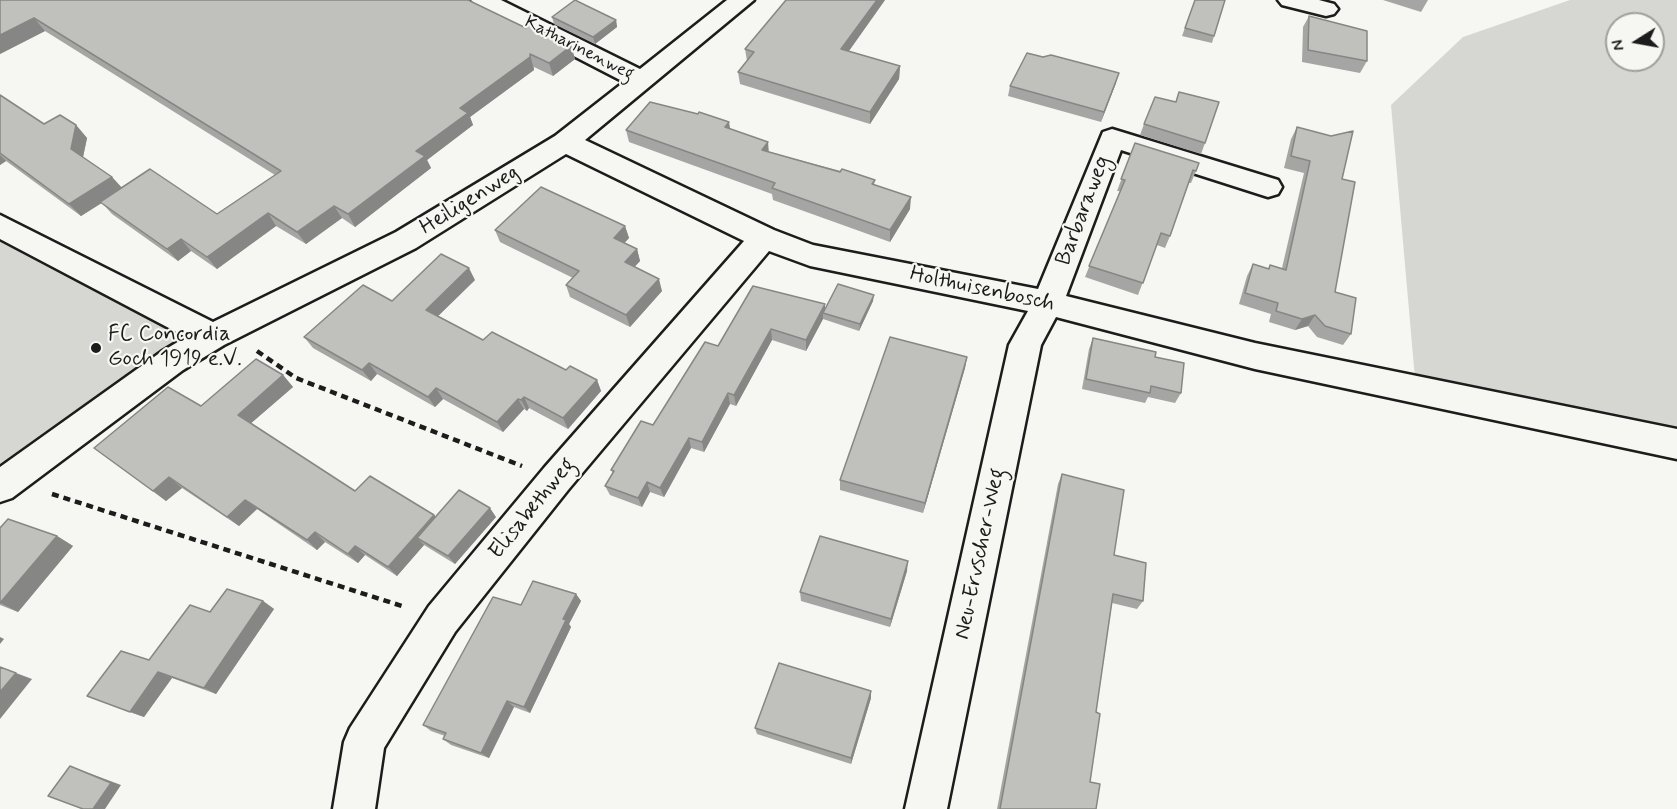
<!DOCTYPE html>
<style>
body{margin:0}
#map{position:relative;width:1677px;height:809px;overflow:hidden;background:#f6f6f2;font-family:Mynerve,sans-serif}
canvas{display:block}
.north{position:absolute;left:1605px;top:12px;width:60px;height:60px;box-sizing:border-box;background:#f6f6f2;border:2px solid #9f9f9c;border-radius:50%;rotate:259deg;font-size:16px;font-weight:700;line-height:24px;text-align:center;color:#1c1c1c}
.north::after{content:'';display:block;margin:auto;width:21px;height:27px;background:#1c1c1c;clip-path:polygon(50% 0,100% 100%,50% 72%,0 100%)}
</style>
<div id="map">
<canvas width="1677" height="809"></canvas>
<div class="north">N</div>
</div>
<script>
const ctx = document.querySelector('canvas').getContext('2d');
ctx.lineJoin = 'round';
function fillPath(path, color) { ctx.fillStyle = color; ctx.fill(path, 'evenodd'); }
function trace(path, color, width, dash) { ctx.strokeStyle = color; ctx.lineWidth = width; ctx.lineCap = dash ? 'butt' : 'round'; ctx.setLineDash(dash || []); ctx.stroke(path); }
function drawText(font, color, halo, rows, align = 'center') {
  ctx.font = font + ' Mynerve,sans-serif'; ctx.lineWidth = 4.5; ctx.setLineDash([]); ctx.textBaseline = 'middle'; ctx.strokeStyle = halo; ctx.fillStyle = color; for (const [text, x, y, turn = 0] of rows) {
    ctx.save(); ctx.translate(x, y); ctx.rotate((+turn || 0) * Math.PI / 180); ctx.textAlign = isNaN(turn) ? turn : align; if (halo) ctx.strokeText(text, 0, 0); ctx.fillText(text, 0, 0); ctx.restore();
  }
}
fillPath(new Path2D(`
 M1570,0h107v444l-261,-54 -25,-285 72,-68zM1617,24h36v36h-36z
 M0,226l213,110 -213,151z`), '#d6d6d2');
const minor = new Path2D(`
 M471,0h30l139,69 87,-69h27l-169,140 189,90 39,15 225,44 65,-157 9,-3 166,51 4,7 -4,7 -10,3 -147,-47 -55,146 189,47 422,86v30l-422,-90 -199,-52 -15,28 -94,464h-42l104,-464 19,-34 -218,-45 -41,-15 -201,239 -113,142 -71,116 -9,61h-42l11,-67 6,-14 79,-122 115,-138 200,-227 -178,-87 -150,94 -192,97 -41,25 -171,128 -12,4v-35l161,-115 25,-15 -186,-98v-24l213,107 183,-90 159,-96 69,-54 -149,-77z
 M1278,0h41l15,4 4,5 -4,5 -8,2 -44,-11z`);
trace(minor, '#1c1c1c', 5);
trace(new Path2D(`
 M257,351l39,27 226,88
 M52,494l353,113`), '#1c1c1c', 4.5, [7, 5]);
fillPath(minor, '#f6f6f2');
fillPath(new Path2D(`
 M0,0l526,28 45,18 4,13 -22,17 -19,-9v3l-64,47 3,8 -46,35 4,8 -76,59 -13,-9 -36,26 -30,-18 -59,43 -26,-18 -13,10 -66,-47 -10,-11 -21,13 -75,-55 -6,4v-70l44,29 32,1 11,13 -4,19 29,20 10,11 95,26 58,-39 -230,-144 -45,23z
 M885,0l-36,51 51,15 -1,13 -29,45 -130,-40 -2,-12 9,-11 -2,-12z
 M1195,0l19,36 -2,7 -30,-7z
 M1383,0h45l-7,12z
 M1309,16l58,45 -7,12 -58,-11 1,-35z
 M552,17l64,3 1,7 -22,17 -41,-20z
 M1116,83l-15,39 -93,-26 2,-10z
 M1176,102l29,41 -4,11 -61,-19 4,-11z
 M698,114l32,15 39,23 106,28 -1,5 36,24 -20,33 -117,-42 -1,-6 -143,-52 -3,-12z
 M1297,127l45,52 -7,113 16,42 -8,11 -26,-8 -9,-11 -13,4 -26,-8 2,-8 -32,-10 8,-28 6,-12 15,5 2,-4 12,3 22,-95 -20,-5 7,-29z
 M1135,143l61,28 -5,12h-2l-19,53 -5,12 -8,-3 -19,50 -53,-18 35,-86h-3z
 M625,226l4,12 -5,5 13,6 3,12 -6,6 28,24 -32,36 -60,-30 -4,-12 7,-7 -73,-36 -5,-12z
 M475,280l-37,36 45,24 83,30 31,10 4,11 -33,38 -39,-21 -2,3 -3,-2 -21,23 -60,-33 -8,8 -58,-33 -6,7 -58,-33 -9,-11 88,-36z
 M873,301l-14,30 -36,-12 -17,32 -34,-11 -36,66 -6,-2 -26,48 -13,-4 -27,49 -14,-5 -8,15 -32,-12 -5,-9 8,-13 -2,-3 42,-45 65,-79 107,-42v5z
 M1093,338l62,19 26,36 -6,10 -27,-6 -3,6 -63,-14 7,-40z
 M967,357l-2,11 -42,145 -83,-23v-10z
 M283,375l10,12 -42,36 104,68 79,24 2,2h60l-41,47 -31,-19 -27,31 -32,-21 -7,8 -33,-21 -8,8 -60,-41 -18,17 -57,-38 -16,13 -72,-53z
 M1062,474l52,81 29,46 -6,8 -25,-6 -16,109 -6,70 6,27h-99l61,-325z
 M0,528l57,8 16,10 -55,66 -18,-7z
 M907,571l-17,56 -89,-26 -1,-9z
 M576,594l5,7 -12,23 2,3 -41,86 -16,-6 -25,51 -38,-13 -8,-6 2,-3 -14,-5 -8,-6 98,-120z
 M263,601l11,8 -58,85 -44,-16 -28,39 -57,-21 62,-36 61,-48z
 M871,698l-20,66 -94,-30 -2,-6z`), '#a5a5a3');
fillPath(new Path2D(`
 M877,0h8l-44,62v-13z
 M34,18l11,13 -45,23v-19z
 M616,20l1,7 -22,17 -2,-7z
 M571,46l4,13 -22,17 -4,-13z
 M530,54l4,16 -64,47 3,8 -46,35 4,8 -76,59 -7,-13 68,-63 44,-43z
 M900,66l-1,13 -29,45v-12z
 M1119,73l-3,10 -15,39 3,-10z
 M729,122l2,12 -6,-7z
 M76,125l11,13 -5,24 -11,-13z
 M768,142l1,12 -7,-4z
 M0,155l6,6 -6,4z
 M112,177l11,12 -42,27 -12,-12z
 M911,197l-1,12 -20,33v-12z
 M334,206l8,12 -36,26 -9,-12z
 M268,213l8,13 -59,43 -10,-12z
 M625,226l4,12 -11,12 -4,-12z
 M181,239l10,12 -13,10 -11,-12z
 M637,249l3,12 -12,13 -3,-12z
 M469,268l6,12 -42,41 -7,-11z
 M659,279l3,12 -32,36 -4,-12z
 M874,295l-1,6 -14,30 1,-7z
 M825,304v9h-2v6l-17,32v-11z
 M1315,315l-7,11 -13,4 7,-11z
 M771,329l1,11 -36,66 -2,-11z
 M967,357l-2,11 -42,145 2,-10z
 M369,363l8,11 -6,7 -9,-11z
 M283,375l10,12 -44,38 -11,-10z
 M597,380l4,11 -33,38 -5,-11z
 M436,388l7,11 -8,8 -7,-10z
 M728,393l2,11 -26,48 -2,-10z
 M524,397l5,11 -2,3 -6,-11z
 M518,399l6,10 -21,23 -6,-10z
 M689,438l2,10 -27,49 -4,-9z
 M169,477l13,11 -16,13 -13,-10z
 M647,482l3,10 -8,15 -4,-9z
 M245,500l12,9 -18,17 -12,-9z
 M490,508l6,9 -41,47 -7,-8z
 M434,515l8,10 -25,13 7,7 -27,31 -9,-9z
 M315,532l10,10 -8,8 -10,-10z
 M57,536l16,10 -55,66 -18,-9z
 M355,546l10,9 -7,8 -10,-9z
 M908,561l-1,10 -17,56 1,-8z
 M576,594l5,7 -12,23 2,3 -41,86 -6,-6 39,-88z
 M263,601l11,8 -58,85 -12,-6z
 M0,637l4,2 -4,5z
 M158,672l14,6 -28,39 -14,-5z
 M16,673l16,6 -32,40v-27z
 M871,691v7l-20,66v-6z
 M507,701l7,6 -25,51 -8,-5z
 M70,766l51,19 -16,24h-12z`), '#868684');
const building = new Path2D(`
 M0,0h468l58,28 4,-3 41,21 -22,17 -19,-9v3l-70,51 8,5 -52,38 9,5 -77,58 -14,-8 -37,26 -29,-19 -61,44 -26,-18 -14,10 -67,-47 50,-33 67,45 64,-43 -247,-153 -34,17z
 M575,0l41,20 -23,17 -41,-20z
 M786,0h91l-36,49 59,17 -30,46 -132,-40 16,-20 -9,-3z
 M1195,0h30l-11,36 -29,-8z
 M1309,16l58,15v30l-59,-11z
 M1027,53l16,4 8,-2 68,18 -15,39 -94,-26z
 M1179,92l40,10 -14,41 -61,-19 11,-27 21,5z
 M0,95l44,29 16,-9 16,10 -5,24 41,28 -43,27 -69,-51z
 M650,102l48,12 1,-2 30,10 -4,5 43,15 -6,8 78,22 2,-3 33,11 -3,4 39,13 -21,33 -118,-42 3,-5 -149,-53z
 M1297,127l34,9 22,-5 -11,48 13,3 -20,110 21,6 -5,36 -26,-8 -10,-11 -13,4 -26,-8 2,-8 -33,-10 8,-29 16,5 1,-4 16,5 24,-109 -19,-5z
 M1135,143l64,20 -3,8 -3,-1 -23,66 -9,-3 -18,50 -54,-17 36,-86 -4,-1z
 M541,187l84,39 -11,12 23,11 -12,13 34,17 -33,36 -60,-30 13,-14 -84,-41z
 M441,254l28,14 -43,42 57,30 9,-8 74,38 4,-4 27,14 -34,38 -39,-21 -3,3 -3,-1 -21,23 -61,-34 -8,9 -59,-34 -7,7 -58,-33 59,-52 29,16z
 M838,284l36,11 -14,29 -37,-11z
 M753,286l72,18 -19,36 -35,-11 -37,66 -6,-2 -26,49 -13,-4 -29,50 -13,-6 -9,16 -33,-12 9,-15 -3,-1 30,-49 12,4 52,-83 13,4z
 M890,337l77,20 -42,146 -85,-23z
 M1093,338l63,14 -1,5 29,6 -3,30 -30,-7 -1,7 -64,-14z
 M256,359l27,16 -45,40 117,76 15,-15 64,39 -46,52 -33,-21 -7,8 -33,-22 -8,8 -62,-40 -18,17 -58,-40 -16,14 -59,-43 74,-61 33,19z
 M1062,474l62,16 -10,65 32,8 -3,38 -30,-7 -17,118 4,2 -10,68 10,2 -4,25h-96z
 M459,490l31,18 -42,48 -31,-18z
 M8,519l49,17 -57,67v-75z
 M820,536l88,25 -17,58 -91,-27z
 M533,581l43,13 -13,25 3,1 -42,87 -17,-6 -26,52 -38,-14 3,-6 -23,-8 70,-128 28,8z
 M227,589l36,12 -59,87 -46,-16 -28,40 -43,-16 34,-45 28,9 41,-55 20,7z
 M779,663l92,28 -20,67 -96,-30z
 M0,667l16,6 -16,19z
 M70,766l41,17 -18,26h-10l-35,-13z`);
fillPath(building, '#c0c0bd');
trace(building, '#868684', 1.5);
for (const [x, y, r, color] of [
 [96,348,6,"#1c1c1c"]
]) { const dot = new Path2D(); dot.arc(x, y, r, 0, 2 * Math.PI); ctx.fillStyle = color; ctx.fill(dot); trace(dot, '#f6f6f2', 2); }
drawText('18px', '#1c1c1c', '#f6f6f2', [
 ["Katharinenweg",579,49,27]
]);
drawText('22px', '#1c1c1c', '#f6f6f2', [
 ["Heiligenweg",470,201,-32],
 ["Barbaraweg",1084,211,-69],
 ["Holthuisenbosch",982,290,12],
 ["Elisabethweg",533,509,-51],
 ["Neu-Ervscher-Weg",981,554,-78]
]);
drawText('22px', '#1c1c1c', '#f6f6f2', [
 ["FC Concordia",108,335],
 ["Goch 1919 e.V.",108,360]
], 'left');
</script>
